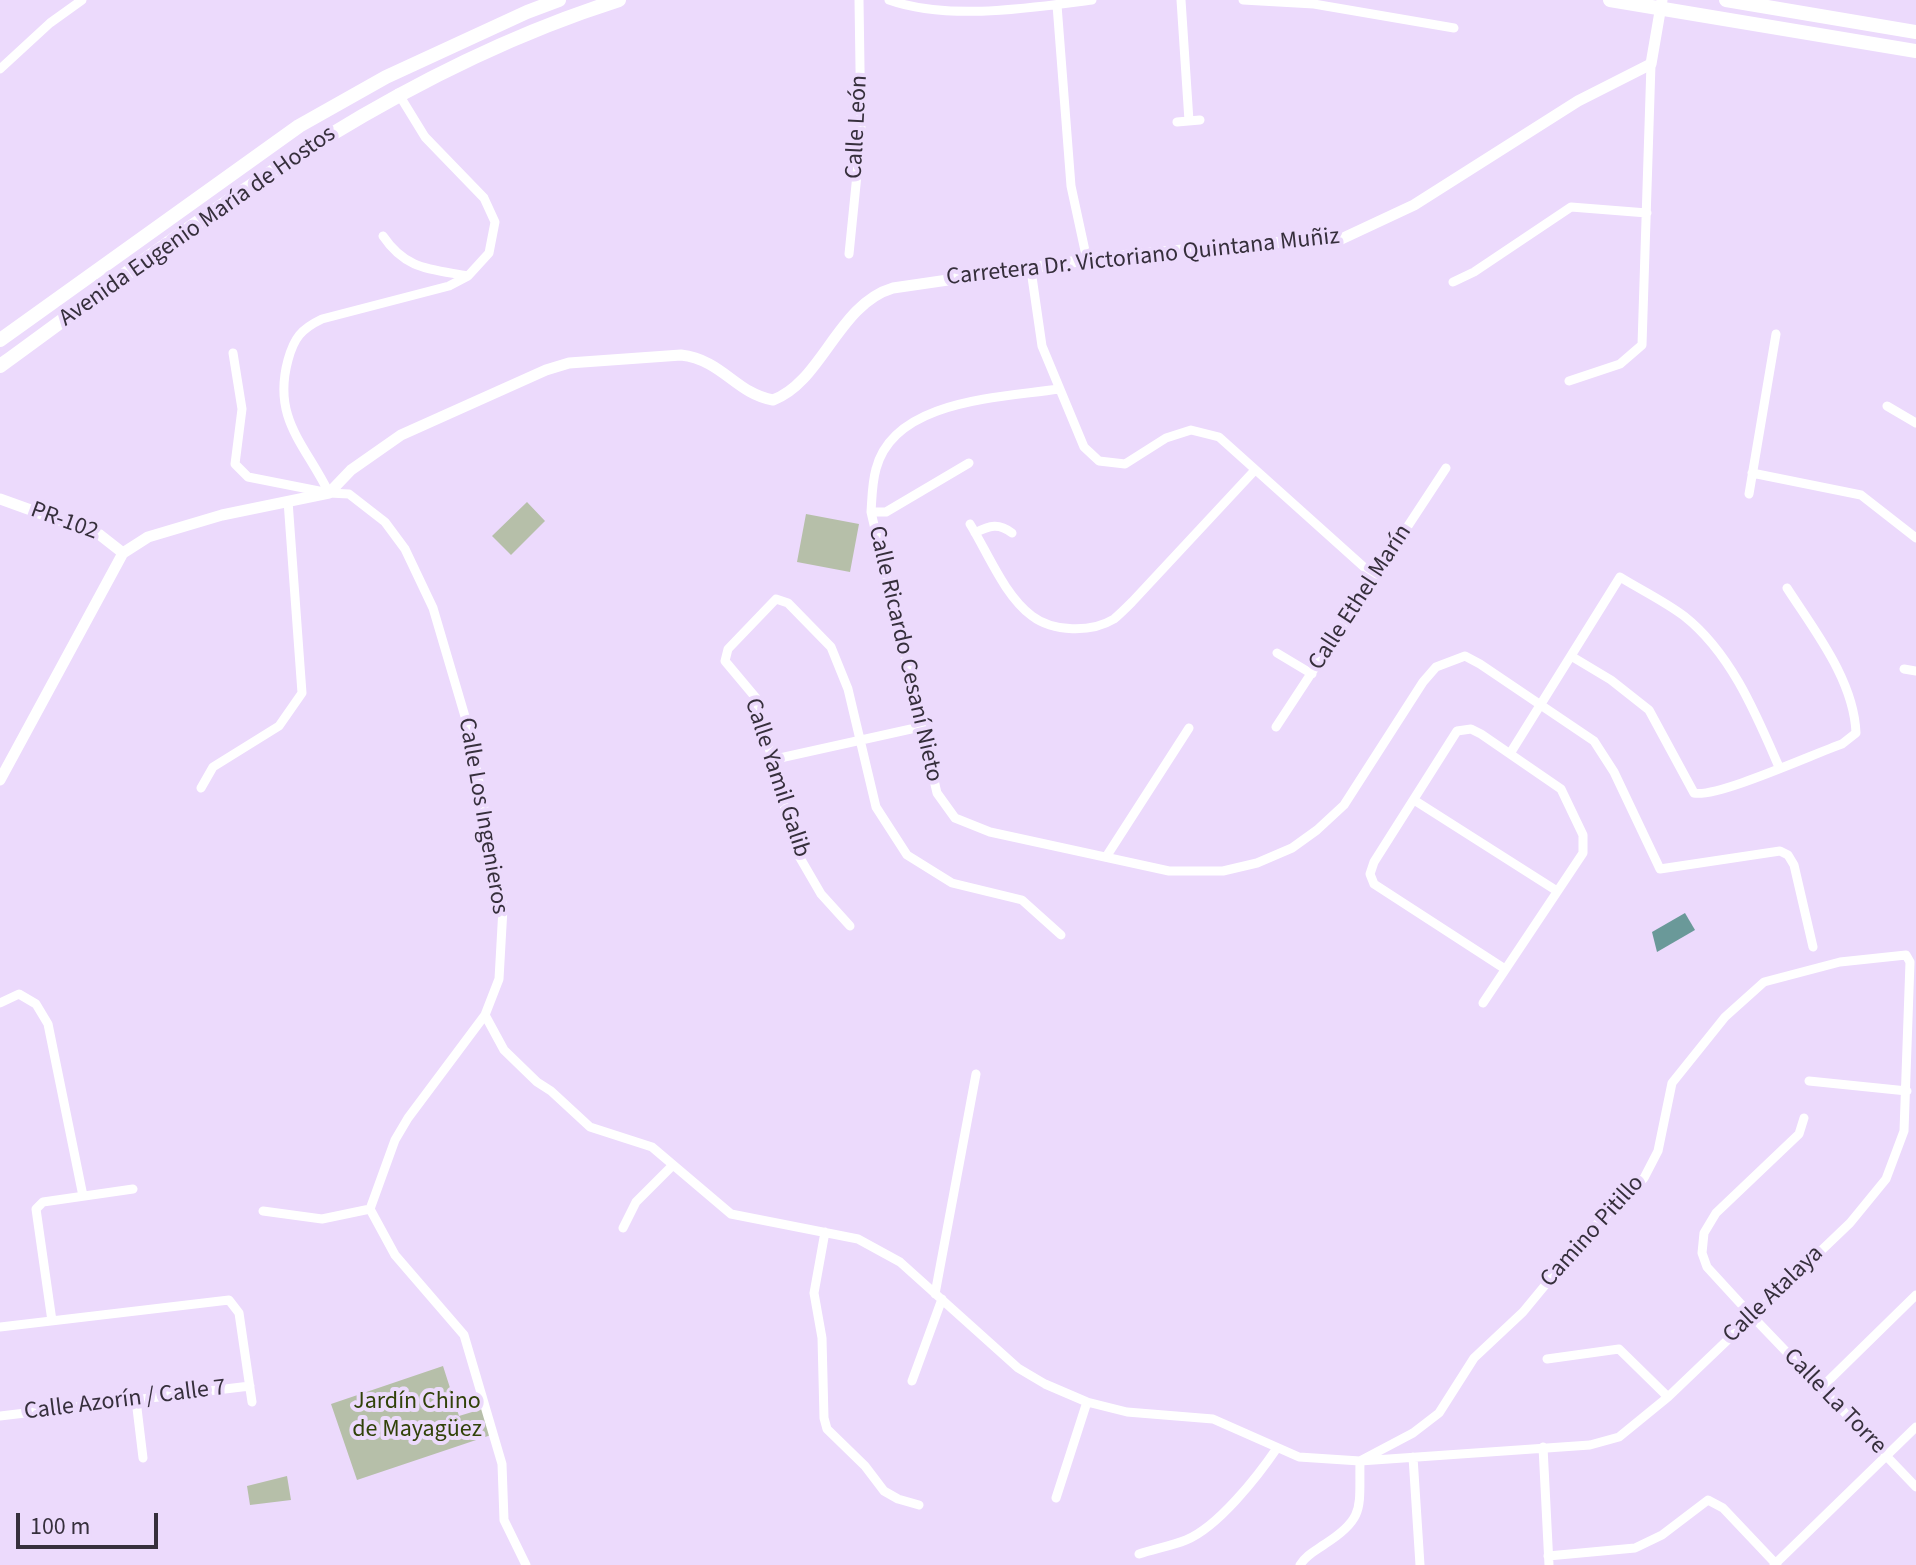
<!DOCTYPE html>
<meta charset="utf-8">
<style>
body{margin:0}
#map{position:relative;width:1916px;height:1565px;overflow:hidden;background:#ecdafc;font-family:"Source Sans 3",sans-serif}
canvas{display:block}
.scale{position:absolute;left:16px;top:1513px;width:142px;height:36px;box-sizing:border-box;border:4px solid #362f3c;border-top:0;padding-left:10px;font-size:24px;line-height:28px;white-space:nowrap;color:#362f3c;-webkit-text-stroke:6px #ecdafc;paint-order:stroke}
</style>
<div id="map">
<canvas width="1916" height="1565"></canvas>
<div class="scale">100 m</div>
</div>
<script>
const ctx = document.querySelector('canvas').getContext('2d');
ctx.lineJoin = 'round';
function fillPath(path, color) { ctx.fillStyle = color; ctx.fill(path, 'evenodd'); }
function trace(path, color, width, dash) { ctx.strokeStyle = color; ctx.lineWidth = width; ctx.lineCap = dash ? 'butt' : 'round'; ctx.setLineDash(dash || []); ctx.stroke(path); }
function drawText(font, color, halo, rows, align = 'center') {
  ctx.font = font + ' "Source Sans 3",sans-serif'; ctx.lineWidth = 8; ctx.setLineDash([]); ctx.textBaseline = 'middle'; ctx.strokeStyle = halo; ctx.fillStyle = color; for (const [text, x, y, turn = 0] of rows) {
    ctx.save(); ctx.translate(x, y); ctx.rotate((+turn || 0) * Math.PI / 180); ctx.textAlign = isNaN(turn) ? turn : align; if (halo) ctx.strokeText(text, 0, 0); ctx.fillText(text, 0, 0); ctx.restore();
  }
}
fillPath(new Path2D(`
 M527,502l18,19 -34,34 -19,-19z
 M806,514l53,10 -9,48 -53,-10z
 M443,1366l16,50 23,-7 9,26 -134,45 -26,-76z
 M287,1476l4,24 -41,5 -3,-19z`), '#b6bfa9');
fillPath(new Path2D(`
 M1685,913l10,17 -38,22 -5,-20z`), '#6a9999');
trace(new Path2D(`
 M889,0c59,21 141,8 203,0
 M1181,0l8,121
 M1243,0l71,4 140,24
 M1057,5l14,181 16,74
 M0,69l50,-46 32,-23
 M1177,122l23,-2
 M383,236c23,34 47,33 85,40l21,-23 6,-31 -11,-24 -59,-61 -27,-44
 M849,254l12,-119 -2,-135
 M1031,270l11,76 42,101 15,14 26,3 41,-26 25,-8 28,7 156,140
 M1453,282l21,-10 97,-65 76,6
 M233,353l9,56 -7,55 13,13 81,16 20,1 36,28 20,27 28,59 36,122 34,178 -4,71 -14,36 -77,103 -13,22 -25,69 25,46 69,80 38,129 2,56 22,45
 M1569,381l51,-17 22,-19 9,-281
 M1058,389c-57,9 -164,10 -182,80 -4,14 -4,29 -5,43l66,281 18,25 35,14 179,39h54l34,-8 35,-15 25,-18 27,-25 79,-123 13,-15 29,-11 15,8 114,77 20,31 46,97 120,-18 8,4 6,10 19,82
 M1887,406l29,17
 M1752,473l109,22 55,43
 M329,493c-24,-49 -57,-74 -41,-133 6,-22 13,-31 34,-41l127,-33 19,-10
 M1749,494l27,-160
 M871,512h15l83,-49
 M970,524c18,29 34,71 62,92 21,16 59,17 82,3 6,-5 12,-11 18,-17l123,-132
 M975,533c15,-8 24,-10 37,0
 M1277,653l35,21
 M1571,656l40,24 38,30 45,83c23,5 119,-39 148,-49l14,-11c-2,-53 -42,-103 -69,-145
 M1904,669l12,2
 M1276,727l170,-259
 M1511,752l109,-175c21,13 44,24 64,39 47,37 72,98 95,151
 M771,760l149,-33
 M201,788l12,-21 66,-41 23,-33 -14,-192
 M1414,800l143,91
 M1106,857l83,-129
 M850,926l-29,-32 -25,-43 -40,-153 -31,-37 3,-12 48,-50 12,4 43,44 17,42 28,118 31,48 45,28 70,17 39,35
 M0,1003l19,-9 17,10 12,20 35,172
 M1483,1003l100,-150v-18l-22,-46 -80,-55 -10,-5 -14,2 -83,131 -4,12 4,10 131,85
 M485,1015l19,35 33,32 14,9 39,36 62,20 79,67 127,25 42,23 118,106 27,16 42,18 40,10 86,7 86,38 61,4 230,-16 29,-8 49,-40 182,-174 36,-44 18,-48 6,-169 -4,-7 -66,7 -76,20 -39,35 -53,66 -14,68 -14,27 -55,54 -66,80 -49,46 -35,55 -26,20 -53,28c-1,46 6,57 -35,83 -10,7 -19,11 -25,21
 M1809,1081l98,10
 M1804,1118l-5,16 -83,79 -12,20 -2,20 5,14 45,49 164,171
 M263,1211l59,8 48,-10
 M623,1228l13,-26 37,-37
 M825,1232l-11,61 8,45 2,80 3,11 38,37 19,25 14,8 21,6
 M935,1294l41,-220
 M52,1321l-16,-112 7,-7 90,-13
 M0,1327l229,-27 10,13 13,89
 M1547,1359l72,-10 49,48
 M912,1381l30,-82
 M1821,1388l95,-93
 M136,1400l7,58
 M0,1416l250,-30
 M1543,1447l6,118
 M1413,1457l7,108
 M1056,1498l31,-96
 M1139,1554c15,-5 32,-8 47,-14 32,-13 72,-64 91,-92
 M1548,1556l87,-8 27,-13 46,-35 15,8 54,57
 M1774,1565l142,-138`), '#fff', 9);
trace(new Path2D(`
 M0,499l100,36 23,18
 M0,780l123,-227 25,-16 74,-22 107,-22 22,-23 50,-35 145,-65 23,-7 112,-8c42,5 54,38 92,45 49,-18 65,-96 120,-112l206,-30 157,-15 81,-2 77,-36 164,-104 73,-37 11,-64`), '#fff', 11);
trace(new Path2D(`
 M1610,0l306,51
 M1726,0l190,32
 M0,340l299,-214 87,-49 141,-65 32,-12
 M0,366c198,-144 382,-291 619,-366`), '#fff', 14);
drawText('24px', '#362f3c', '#ecdafc', [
 ["Calle León",858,127,-87],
 ["Avenida Eugenio María de Hostos",198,227,-35],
 ["Carretera Dr. Victoriano Quintana Muñiz",1143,258,-6],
 ["PR-102",64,522,20],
 ["Calle Ethel Marín",1361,598,-57],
 ["Calle Ricardo Cesaní Nieto",904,654,77],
 ["Calle Yamil Galib",776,778,72],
 ["Calle Los Ingenieros",482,816,80],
 ["Camino Pitillo",1593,1232,-48],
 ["Calle Atalaya",1774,1295,-44],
 ["Calle Azorín / Calle 7",125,1401,-7],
 ["Calle La Torre",1834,1402,46]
]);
drawText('24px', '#314209', '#ecdafc', [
 ["Jardín Chino",417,1403],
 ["de Mayagüez",417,1431]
]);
</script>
